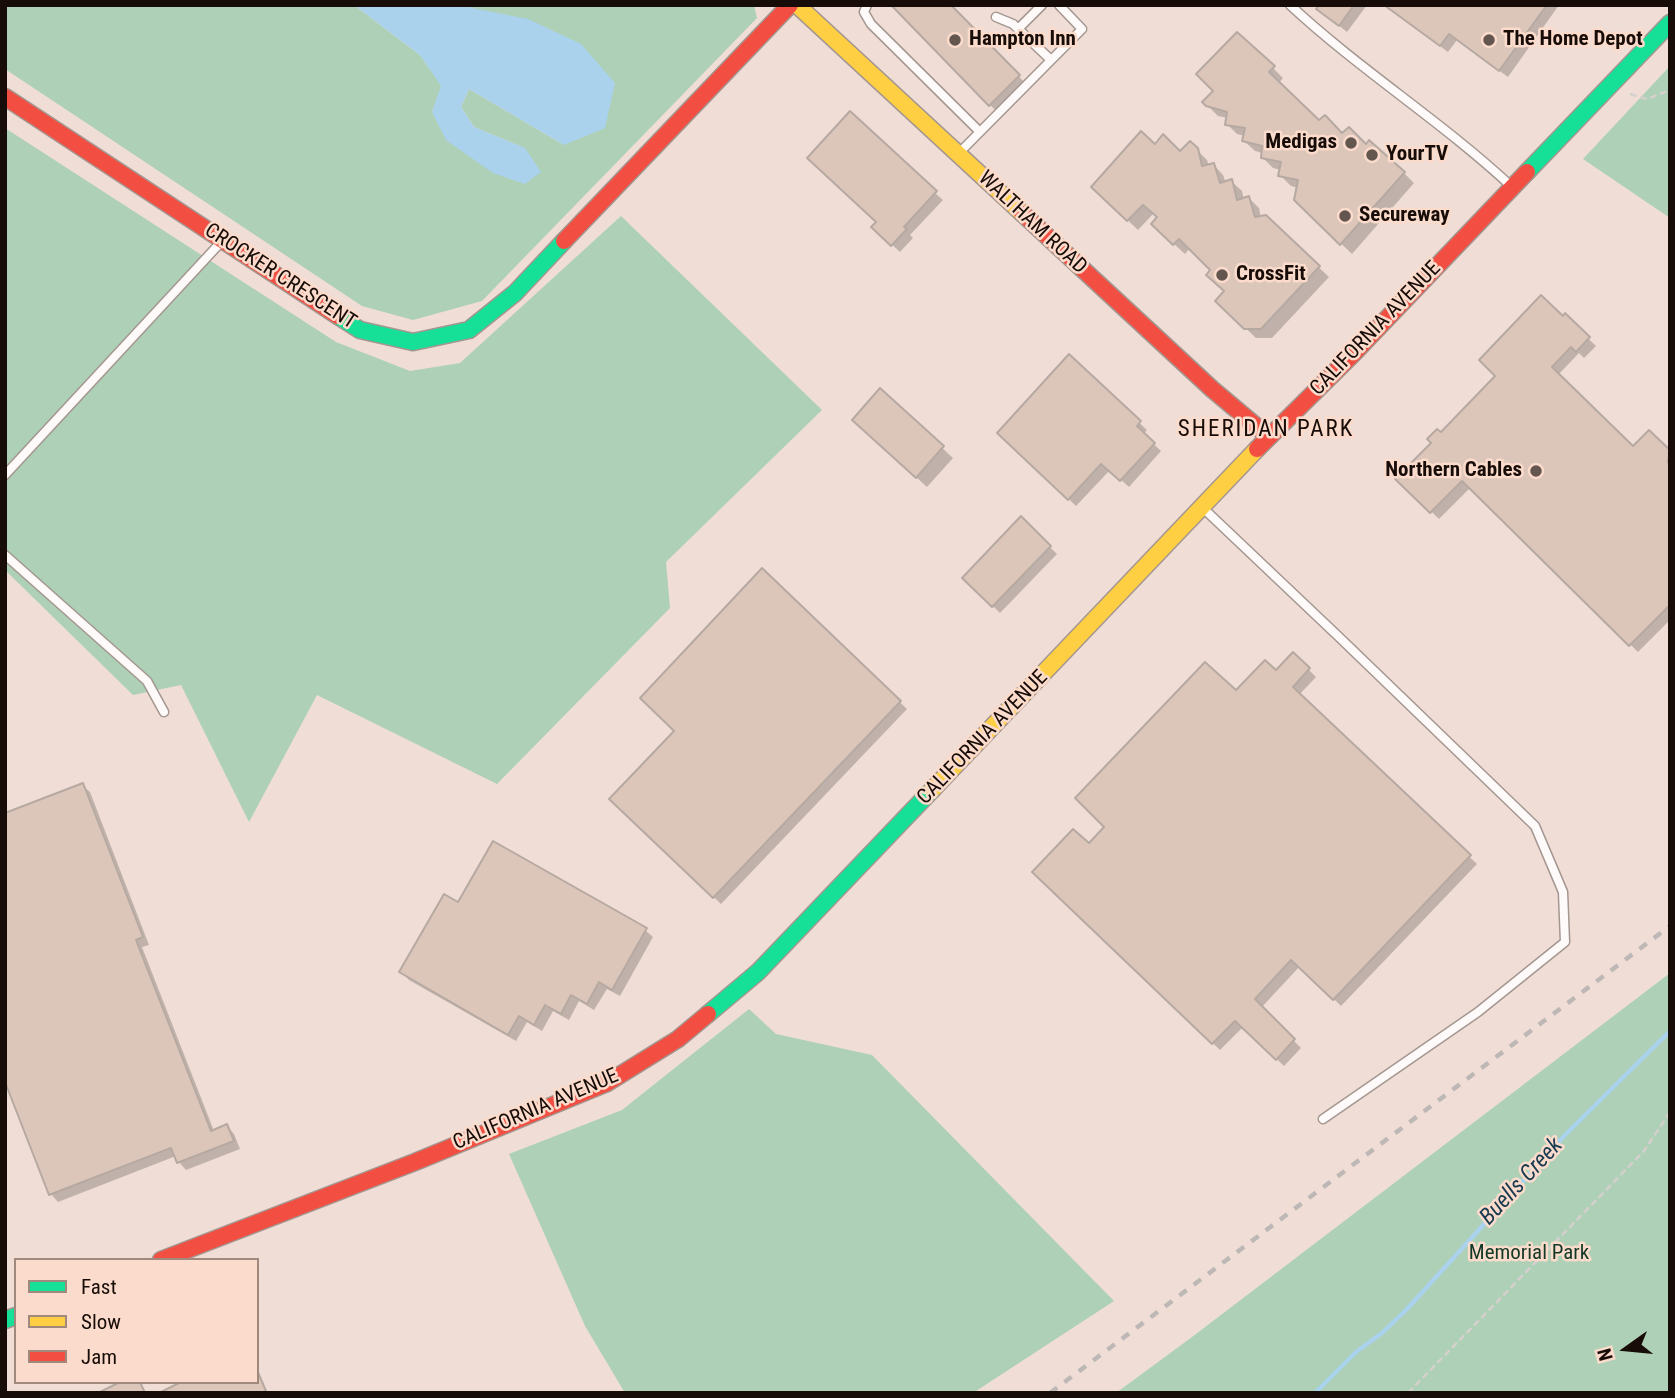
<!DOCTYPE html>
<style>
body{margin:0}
#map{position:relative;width:1675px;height:1398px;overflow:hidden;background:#f0ded6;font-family:"Roboto Condensed",sans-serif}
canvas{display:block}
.frame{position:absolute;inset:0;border:7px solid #170c07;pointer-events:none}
.legend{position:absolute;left:14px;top:1258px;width:245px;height:126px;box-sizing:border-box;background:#fbdbcb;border:2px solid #a0887d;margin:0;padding:9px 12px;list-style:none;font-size:21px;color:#170c07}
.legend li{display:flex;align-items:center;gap:14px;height:35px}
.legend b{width:35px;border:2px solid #a0887d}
.north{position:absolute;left:1591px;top:1314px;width:70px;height:70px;-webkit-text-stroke:5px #fbdbcb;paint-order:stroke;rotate:255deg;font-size:19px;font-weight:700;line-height:28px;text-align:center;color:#170c07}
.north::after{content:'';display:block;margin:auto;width:24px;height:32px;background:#170c07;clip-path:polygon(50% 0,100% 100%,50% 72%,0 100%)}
</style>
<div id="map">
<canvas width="1675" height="1398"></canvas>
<div class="frame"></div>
<ul class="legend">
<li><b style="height:9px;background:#16e098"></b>Fast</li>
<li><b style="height:9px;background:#ffcf43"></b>Slow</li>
<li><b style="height:9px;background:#f24e42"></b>Jam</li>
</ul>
<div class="north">N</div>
</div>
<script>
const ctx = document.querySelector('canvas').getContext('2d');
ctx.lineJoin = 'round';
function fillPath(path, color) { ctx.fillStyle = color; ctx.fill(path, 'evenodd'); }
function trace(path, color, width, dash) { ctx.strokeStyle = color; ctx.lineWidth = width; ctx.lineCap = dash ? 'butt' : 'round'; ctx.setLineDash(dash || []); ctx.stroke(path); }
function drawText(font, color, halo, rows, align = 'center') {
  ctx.font = font + ' "Roboto Condensed",sans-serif'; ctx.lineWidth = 5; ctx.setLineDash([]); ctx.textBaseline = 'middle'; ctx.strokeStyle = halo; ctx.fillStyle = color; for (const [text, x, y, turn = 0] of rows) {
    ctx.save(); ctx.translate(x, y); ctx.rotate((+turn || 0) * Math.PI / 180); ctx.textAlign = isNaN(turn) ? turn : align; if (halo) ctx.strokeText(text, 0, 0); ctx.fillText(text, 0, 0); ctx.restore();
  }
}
fillPath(new Path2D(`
 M5,5h349l66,50 22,31 -10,26 93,36 -51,-21 -13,-20 8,-18 95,56 -96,-140h286l3,13 -275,283 -69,19 -51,-14 -357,-237z
 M1670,66v152l-87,-59z
 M5,128l331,214 74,29 50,-8 161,-147 201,194 -156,152 4,46 -173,176 -180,-89 -68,127 -68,-137 -48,10 -128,-125z
 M1670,973v420h-554l76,-56z
 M749,1009l27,25 96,21 242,246 -141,92h-348l-40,-67 -76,-172 113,-44z`), '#add0b6');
fillPath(new Path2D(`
 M354,5h114l4,3 56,11 53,25 34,39 -10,45 -41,17 -95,-56 -8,18 13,20 51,21 16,24 -16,12 -32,-11 -47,-33 -14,-28 9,-26 -21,-31z`), '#abd2ed');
fillPath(new Path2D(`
 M893,5h56l80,82 -29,28z
 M1321,5h46l-20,27 -29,-23z
 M1384,5h175l-51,72 -51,-37 -9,12z
 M1273,68l10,10 -4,5 40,39 47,24 38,27 10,10 -62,71 -56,-54 3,-12 -8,-2 -11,-11 1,-5 -8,-2 -10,-10v-5l-8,-2 -11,-10 1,-5 -8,-2 -10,-10 1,-6 -10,-2 -11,-11z
 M1190,143l17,17 2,6 4,-2 10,11 3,8 5,-2 11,10 2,9 5,-2 10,10 2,10 4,-1 64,60 -57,61h-16l-39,-37 8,-9 -13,-22 -22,-22 -5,6 -22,-20 -4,-17 -5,-4 -16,17 -45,-43 62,-40 25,6z
 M935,193l8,7 -33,35 3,3 -13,14 -27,-25 5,-5z
 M1565,316l31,30 -12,12 -5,-5 -21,22 76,73 15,-16 21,20v168l-32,32 -167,-165 -32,32 -41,-40z
 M1069,357l78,73 -4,4 18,17 -32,36 -19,-17 -34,36 -77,-73z
 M880,390l73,68 -26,29 -63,-57z
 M1021,519l36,35 -57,59 -36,-35z
 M762,571l145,138 -186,195 -110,-105 66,-68z
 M1293,654l23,23 -17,18 178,169 -136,142 -41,-40 -39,42 40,40 -17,18 -41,-39 -23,23 -185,-178 54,-26 147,-153 40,-20z
 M82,785l8,7 59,153 -7,2 72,184 13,-5 7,8 6,15 -54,21 -7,-8 -3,-6 -118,46 -7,-8z
 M459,905l186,25 8,7 -33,59 -13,-7 -13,21 -15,-9 -10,19 -16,-9 -11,20 -15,-9 -11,19 -107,-61 -8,-8z`), '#0003');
trace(new Path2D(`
 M1315,1393l41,-41 26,-19 25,-24 158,-174 105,-104`), '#abd2ed', 4.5);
const building = new Path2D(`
 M891,5h60l69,70 -31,31z
 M1319,5h35l-15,21 -23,-17z
 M1384,5h163l-48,66 -50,-37 -9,12z
 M1237,32l38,34 -6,6 50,48 6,-5 17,18 7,-6 17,17 3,-4 36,32 -65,73 -46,-45 4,-20 -20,-4 3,-14 -20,-4 1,-12 -20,-5 3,-13 -20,-3 2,-13 -21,-6 -4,-4 11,-11 -17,-17z
 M850,111l87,80 -33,36 3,2 -16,17 -20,-19 5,-5 -69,-64z
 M1141,131l14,13 8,-10 17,17 10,-10 8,7 4,18 12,-3 6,20 12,-4 5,21 12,-4 6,21 11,-2 54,51 -59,63h-17l-29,-28 9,-10 -18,-16 4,-5 -31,-31 -6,6 -22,-21 6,-7 -14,-12 -16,16 -36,-34z
 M1541,295l22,21 2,-3 25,24 -14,15 -5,-5 -19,20 81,79 16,-16 21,20 -2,12 2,2v141l-41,41 -167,-165 -32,32 -35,-34 36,-36 -4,-4 10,-10 4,3 54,-56 -16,-16z
 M1069,354l72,67 -4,5 18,17 -35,38 -19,-17 -33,36 -71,-67z
 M880,388l64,58 -28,32 -64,-58z
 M1021,516l30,30 -59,61 -30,-29z
 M762,568l139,133 -188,197 -104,-99 65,-68 -34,-33z
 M1293,652l17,16 -17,19 178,168 -138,145 -42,-40 -36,39 40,40 -19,21 -41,-39 -23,23 -180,-172 41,-43 16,14 15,-16 -29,-29 130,-136 31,28 29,-30 11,10z
 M83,783l60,154 -7,3 75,191 16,-7 7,17 -57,22 -6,-15 -122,47 -44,-113v-269z
 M493,841l154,87 -35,62 -13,-8 -12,22 -16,-9 -10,19 -16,-9 -11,20 -15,-9 -11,19 -109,-63 45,-78 14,8z
 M257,1370l9,21 -4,2h-103l22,-11h76z
 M120,1382h20l5,11h-47z`);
fillPath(building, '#dcc5b9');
trace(building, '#b6a9a2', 2);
const lane = new Path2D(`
 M867,5l-3,7 7,12 109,108
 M1290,5c70,65 151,116 221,181
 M996,17l17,7 38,36
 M1018,29l24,-24
 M959,153l123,-124 -23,-24
 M5,475l217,-234
 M1203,508l136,129 196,189 28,66 2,50 -87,70 -155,107
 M5,555l142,126 17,31`);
const fast = new Path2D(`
 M1527,172l143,-149
 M338,316l22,14 53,12 56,-12 46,-37 49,-52
 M708,1014l50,-42 174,-182
 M5,1320l11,-4`);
const slow = new Path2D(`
 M797,5l225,208
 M932,790l325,-341`);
const jam = new Path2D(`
 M5,97l333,219
 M1022,213l190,176 57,48
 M564,241l226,-236
 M1257,449l98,-97 172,-180
 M161,1260l254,-98 192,-79 71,-44 30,-25`);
trace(lane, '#a49690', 11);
trace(fast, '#a49690', 19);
trace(slow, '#a49690', 19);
trace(jam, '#a49690', 19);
trace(new Path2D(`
 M1630,94l17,5 23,-9
 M1408,1393l236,-242 26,-39`), '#d5d0ce', 2.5, [7, 3.5]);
trace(lane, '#fdfaf9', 8);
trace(fast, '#16e098', 16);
trace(slow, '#ffcf43', 16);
trace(jam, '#f24e42', 16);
trace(new Path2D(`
 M1050,1393l620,-467`), '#bdb8b6', 4.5, [9, 9]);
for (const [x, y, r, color] of [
 [955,40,7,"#63564f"],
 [1489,40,7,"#63564f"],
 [1351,143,7,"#63564f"],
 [1372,155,7,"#63564f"],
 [1345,216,7,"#63564f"],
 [1222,275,7,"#63564f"],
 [1536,471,7,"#63564f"]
]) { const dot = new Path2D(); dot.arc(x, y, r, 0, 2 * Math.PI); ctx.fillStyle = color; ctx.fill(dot); trace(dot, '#fbdbcb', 2.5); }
drawText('bold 21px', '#170c07', '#fbdbcb', [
 ["Hampton Inn",969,40],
 ["The Home Depot",1503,40],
 ["Medigas",1337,143,"right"],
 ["YourTV",1386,155],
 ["Secureway",1359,216],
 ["CrossFit",1236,275],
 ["Northern Cables",1522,471,"right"]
], 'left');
drawText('21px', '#170c07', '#fbdbcb', [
 ["WALTHAM ROAD",1032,223,43],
 ["CROCKER CRESCENT",280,277,33],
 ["CALIFORNIA AVENUE",1376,329,-46],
 ["CALIFORNIA AVENUE",983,738,-46],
 ["CALIFORNIA AVENUE",536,1110,-23]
]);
drawText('21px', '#123826', '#fbdbcb', [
 ["Memorial Park",1529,1254]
]);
ctx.letterSpacing = '2px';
drawText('23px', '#170c07', '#fbdbcb', [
 ["SHERIDAN PARK",1266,430]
]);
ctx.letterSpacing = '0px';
drawText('italic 23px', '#173a50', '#fbdbcb', [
 ["Buells Creek",1522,1182,-47]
]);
</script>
